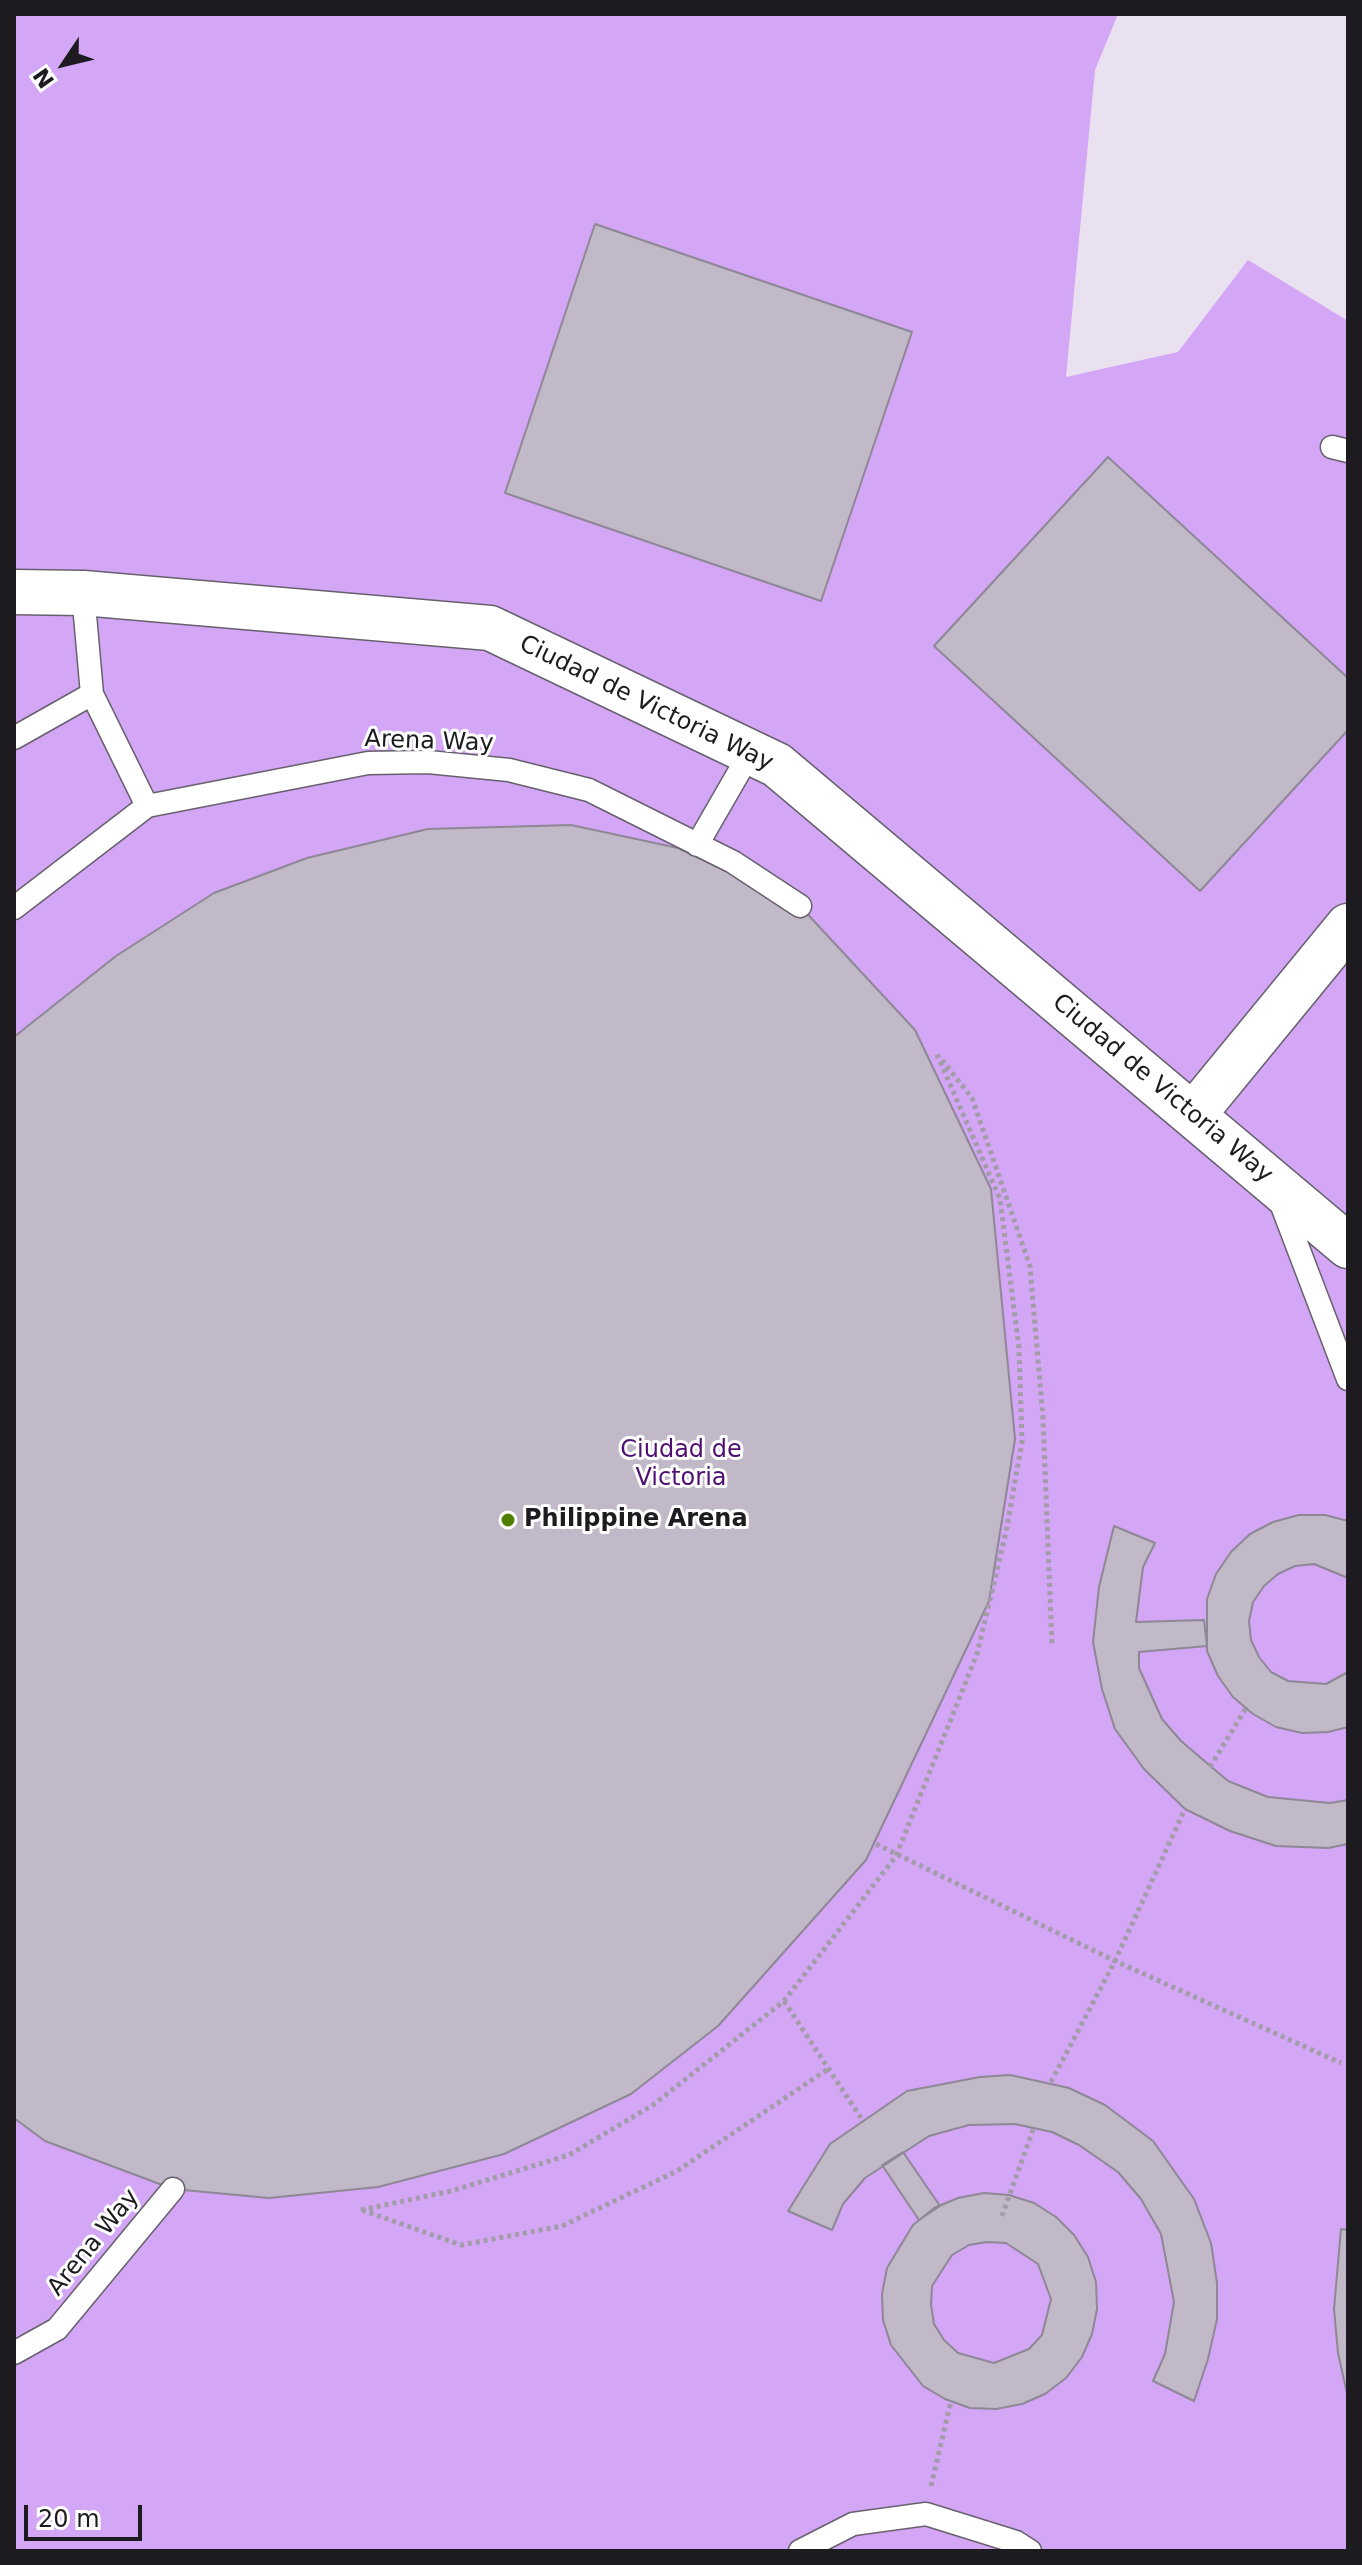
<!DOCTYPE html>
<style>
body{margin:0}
#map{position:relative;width:1362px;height:2565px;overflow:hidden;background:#e9e1f0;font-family:"DejaVu Sans",sans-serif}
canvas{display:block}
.frame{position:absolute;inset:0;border:16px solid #1d1b20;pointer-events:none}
.north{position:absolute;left:24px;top:24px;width:80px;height:80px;-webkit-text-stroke:6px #fff;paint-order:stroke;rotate:235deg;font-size:22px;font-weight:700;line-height:32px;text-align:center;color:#1d1b20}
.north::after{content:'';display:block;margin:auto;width:28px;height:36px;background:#1d1b20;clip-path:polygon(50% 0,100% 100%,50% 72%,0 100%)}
.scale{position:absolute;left:24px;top:2505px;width:118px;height:36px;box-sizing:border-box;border:4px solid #1d1b20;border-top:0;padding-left:10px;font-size:24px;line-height:28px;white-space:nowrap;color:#1d1b20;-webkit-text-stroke:6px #fff;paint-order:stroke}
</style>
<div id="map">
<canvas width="1362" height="2565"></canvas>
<div class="frame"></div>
<div class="north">N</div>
<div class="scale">20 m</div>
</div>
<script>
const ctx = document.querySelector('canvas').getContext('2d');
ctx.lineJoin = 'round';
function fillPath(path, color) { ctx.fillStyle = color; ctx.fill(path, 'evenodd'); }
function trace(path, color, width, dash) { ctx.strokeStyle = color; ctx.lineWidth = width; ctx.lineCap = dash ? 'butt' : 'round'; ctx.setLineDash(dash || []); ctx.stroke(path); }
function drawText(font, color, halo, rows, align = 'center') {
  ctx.font = font + ' "DejaVu Sans",sans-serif'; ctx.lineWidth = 6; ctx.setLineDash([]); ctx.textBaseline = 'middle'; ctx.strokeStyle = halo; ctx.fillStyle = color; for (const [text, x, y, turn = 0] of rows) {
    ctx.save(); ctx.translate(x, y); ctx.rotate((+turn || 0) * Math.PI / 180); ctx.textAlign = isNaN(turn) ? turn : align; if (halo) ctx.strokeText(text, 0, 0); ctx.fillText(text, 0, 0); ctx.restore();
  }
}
fillPath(new Path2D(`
 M14,14h1104l-23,56 -29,307 112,-25 70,-92 100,61v2230h-1334z`), '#d3a6f6');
const building = new Path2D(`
 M595,224l317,108 -91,269 -316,-108z
 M1108,457l240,221v52l-148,161 -266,-245z
 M571,825l107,23 122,58 115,124 76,159 24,250 -26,162 -123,259 -148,166 -87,68 -127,60 -126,33 -109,11 -96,-9 -128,-48 -31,-23v-1081l102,-81 98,-63 93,-35 121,-29z
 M1299,1515h26l23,6v57l-34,-14 -19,2 -17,8 -14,12 -11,16 -4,19 2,19 8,17 12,15 17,9 38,3 22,-12v55l-20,5 -26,1 -26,-6 -23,-13 -20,-17 -15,-21 -11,-25v-52l9,-25 15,-22 19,-18 23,-12z
 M1114,1526l41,17 -12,24 -7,55 68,-2 3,26 -68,6v16l23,51 19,22 47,40 40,16 62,6 18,-3v44l-20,4 -52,-2 -46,-15 -45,-22 -41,-40 -29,-40 -13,-40 -9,-47 6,-55z
 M1010,2075l59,13 36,17 48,36 41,58 17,44 6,40v36l-9,40 -14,42 -41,-20 12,-27 9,-52 -13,-68 -20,-35 -23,-27 -39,-27 -27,-13 -37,-8 -46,1 -40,11 -64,42 -22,26 -11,26 -44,-19 42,-67 77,-53 73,-14z
 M903,2152l37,54 -21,14 -37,-55z
 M984,2193l25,2 25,8 22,14 18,18 14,22 8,25 1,27 -5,25 -10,23 -16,21 -21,16 -23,10 -26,5 -26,-1 -25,-9 -22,-13 -32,-41 -8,-25 -1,-26 5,-26 26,-43 21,-17 24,-10zM987,2242l19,1 32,21 13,35 -9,36 -13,14 -35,14 -36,-10 -14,-13 -10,-16 -3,-19 1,-19 20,-31 17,-10z
 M1341,2229l7,1v168l-10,-45 -4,-44z`);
fillPath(building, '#c1b9c8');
trace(building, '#8e8795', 2);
const service = new Path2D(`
 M1332,447l16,4
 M83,593l9,101 55,112
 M14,738l78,-44
 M697,845l53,-92
 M14,908l133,-102 221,-43 60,-1 81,8 80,20 144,72 67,44
 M1279,1198l69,181
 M14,2353l43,-24 116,-140
 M800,2551l53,-27 73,-10 90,28 14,9`);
const minor = new Path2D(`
 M14,592l69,1 407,35 287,137 571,481
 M1193,1115l155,-189`);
trace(service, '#67606d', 25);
trace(minor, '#67606d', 47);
trace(new Path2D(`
 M942,1060l30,38 58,168 13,152 9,228
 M1210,1767l36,-59
 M876,1844l239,117 226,102
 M784,2001l79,120
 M1051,2082l64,-121 70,-152
 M361,2210l90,-19 118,-36 84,-50 131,-104 112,-145 81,-202 29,-122 16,-90 -3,-94 -19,-149 -64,-147
 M362,2210l99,35 101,-19 115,-55 151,-102
 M1002,2216l32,-89
 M931,2486l20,-85`), '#a29ca8', 5, [4, 4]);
trace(service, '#fff', 22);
trace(minor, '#fff', 44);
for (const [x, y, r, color] of [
 [508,1520,8,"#537d00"]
]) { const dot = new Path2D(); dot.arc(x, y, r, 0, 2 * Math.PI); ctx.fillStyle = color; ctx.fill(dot); trace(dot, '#fff', 3); }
drawText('24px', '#1d1b20', '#fff', [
 ["Ciudad de Victoria Way",646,704,26],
 ["Arena Way",429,742,2],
 ["Ciudad de Victoria Way",1162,1089,40],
 ["Arena Way",94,2243,-51]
]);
drawText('24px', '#4f0f72', '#fff', [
 ["Ciudad de",681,1451],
 ["Victoria",681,1479]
]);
drawText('bold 24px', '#1d1b20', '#fff', [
 ["Philippine Arena",524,1520]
], 'left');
</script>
